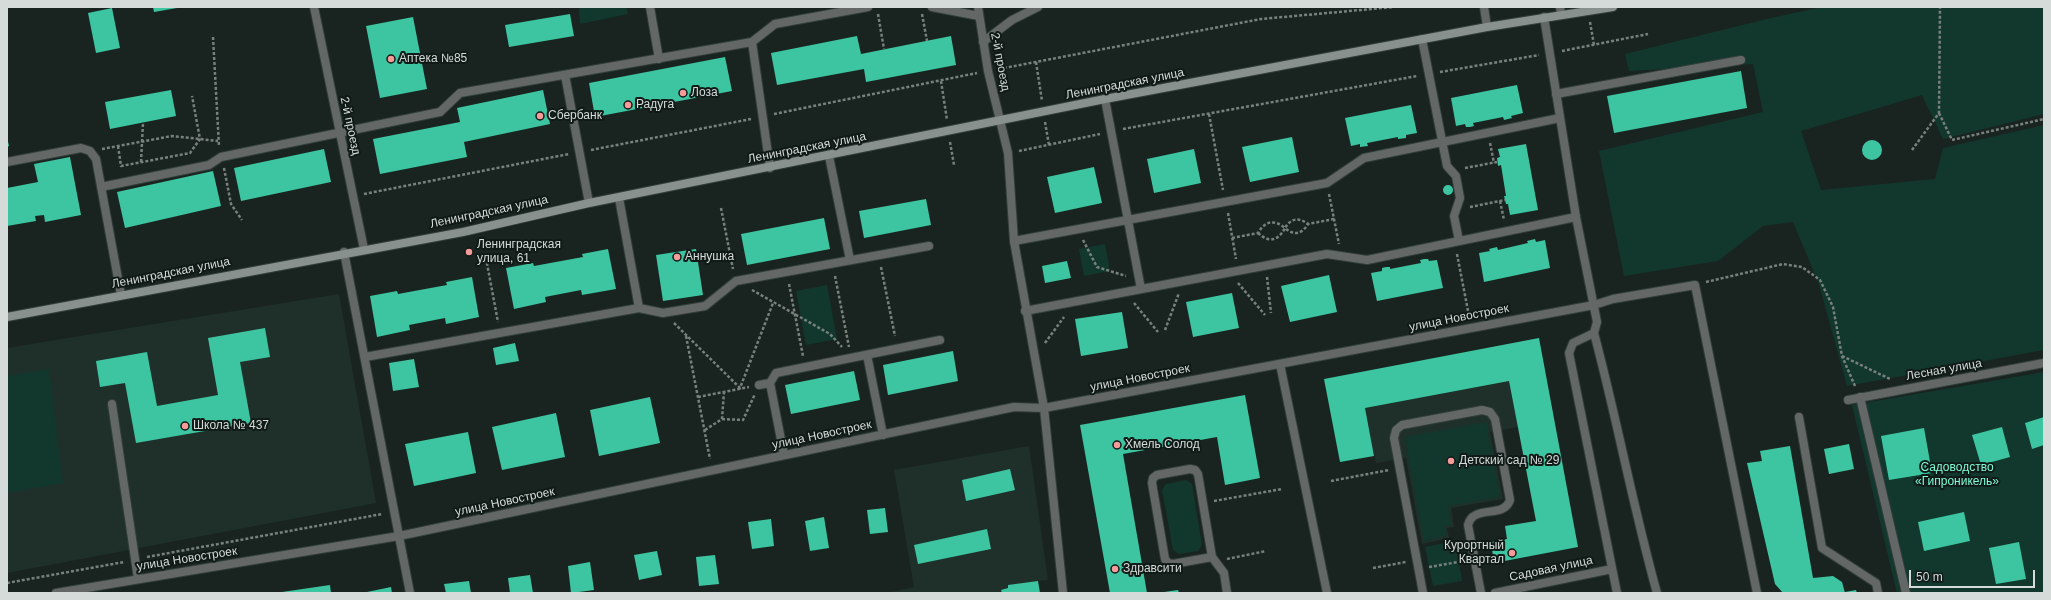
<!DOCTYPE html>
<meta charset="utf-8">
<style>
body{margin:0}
#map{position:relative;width:2051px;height:600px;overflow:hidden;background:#192420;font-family:Helvetica,sans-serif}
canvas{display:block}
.frame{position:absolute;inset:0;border:8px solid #d5dbd9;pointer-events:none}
.scale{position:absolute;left:1909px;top:570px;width:126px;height:18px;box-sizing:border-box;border:2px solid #d5dbd9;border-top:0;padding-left:5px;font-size:12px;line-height:14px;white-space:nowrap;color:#d5dbd9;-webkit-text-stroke:3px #101a17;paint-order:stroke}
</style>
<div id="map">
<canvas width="2051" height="600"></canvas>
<div class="frame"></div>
<div class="scale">50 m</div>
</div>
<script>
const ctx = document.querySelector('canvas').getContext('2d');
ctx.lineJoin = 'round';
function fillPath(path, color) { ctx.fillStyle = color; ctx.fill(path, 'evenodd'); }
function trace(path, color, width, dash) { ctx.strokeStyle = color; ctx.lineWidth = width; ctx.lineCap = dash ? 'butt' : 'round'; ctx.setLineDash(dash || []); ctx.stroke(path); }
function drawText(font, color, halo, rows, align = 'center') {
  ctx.font = font + ' Helvetica,sans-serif'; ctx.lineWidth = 4; ctx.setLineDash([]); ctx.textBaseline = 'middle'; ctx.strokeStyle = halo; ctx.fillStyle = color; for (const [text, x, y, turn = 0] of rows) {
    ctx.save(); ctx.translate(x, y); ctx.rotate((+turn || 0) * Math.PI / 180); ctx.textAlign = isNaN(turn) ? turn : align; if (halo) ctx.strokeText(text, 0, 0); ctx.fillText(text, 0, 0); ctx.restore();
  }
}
fillPath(new Path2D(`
 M339,294l37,209 -369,70v-225z
 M1509,381l9,46 -28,5 13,67 -52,9 3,19 -7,1 2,10 -27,6 -16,-86 -30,5 -11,-55z
 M1029,446l19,134 -10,1 2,12h-153l27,-6 -20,-117z`), '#1f302b');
fillPath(new Path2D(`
 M579,7h47l2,7 -48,10z
 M1822,7h222v107l-101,25 -21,-44 -121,36 20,59 114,-11 8,-31 101,-23v225l-197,36 -28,-102 -26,-62 -30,4 -45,35 -94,15 -25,-125 164,-39 -10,-48 -124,7 -4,-17 146,-36z
 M1105,244l5,27 -26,5 -5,-27z
 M827,285l10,54 -31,6 -10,-54z
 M49,369l14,114 -56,10v-117z
 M2044,372v221h-147l-45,-188z
 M1486,422l14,75 -52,9 3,19 -7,1 2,10 -22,5 -19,-104z
 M1186,480l6,4 10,61 -4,6 -19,3 -6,-4 -11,-60 4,-6z
 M1455,541l7,40 -29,5 -8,-39z`), '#12382d');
fillPath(new Path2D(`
 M153,7h24v1l-23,4z
 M112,8l8,40 -24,5 -8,-40z
 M570,14l4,22 -65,11 -4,-22z
 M413,17l14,72 -47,9 -14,-72z
 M857,36l4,18 90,-18 5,29 -90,17 -2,-13 -87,16 -6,-32z
 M725,57l7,34 -137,26 -6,-34z
 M1741,71l6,37 -133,25 -7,-37z
 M1517,85l6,28 -12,3 1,2 -8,2 -1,-3 -30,6 1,3 -4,1h-4l-1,-3 -9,2 -5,-28z
 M171,90l5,26 -66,13 -5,-27z
 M543,90l7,34 -86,18 3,15 -87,17 -7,-35 87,-17 -3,-14z
 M1411,105l6,28 -11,2v3l-8,1v-2l-31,6 1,3 -8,1v-3l-9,2 -6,-28z
 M7,137l2,9 -2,1z
 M1292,137l7,35 -49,10 -8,-35z
 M1862 150a10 10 0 1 1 20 0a10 10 0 1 1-20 0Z
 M1526,144l12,66 -28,5 -2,-11h-2l-2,-8h2l-5,-31 -3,1 -1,-8 3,-1 -2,-8z
 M324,149l7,33 -90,19 -7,-33z
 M1194,149l7,34 -47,10 -7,-34z
 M70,157l11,58 -36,7 -1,-7 -9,1 1,5 -29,5v-38l31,-6 -4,-18z
 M1094,167l8,36 -47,10 -8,-36z
 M213,171l8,35 -96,22 -8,-36z
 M1443 190a5 5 0 1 1 10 0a5 5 0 1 1-10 0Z
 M926,199l5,26 -67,13 -5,-27z
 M824,218l6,31 -83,16 -6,-31z
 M1535,239l1,3 9,-2 5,28 -66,14 -5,-29 11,-2 -1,-2 8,-2 1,3 30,-7 -1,-2z
 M608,249l8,40 -34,6 -1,-5 -36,7 1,5 -32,7 -8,-41 27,-5 1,3 49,-9 -1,-3z
 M696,249l7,46 -40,6 -7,-46z
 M1424,259h4l1,2 8,-1 6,28 -66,13 -6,-28 11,-2v-3l4,-1h4v2l31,-6 -1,-3z
 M1067,261l4,17 -26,5 -3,-17z
 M1329,275l8,37 -47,10 -9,-36z
 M472,277l7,40 -33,7 -1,-6 -36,7 1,5 -33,7 -7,-41 27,-5 1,3 49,-9 -1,-3z
 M1232,293l7,35 -46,9 -7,-35z
 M1122,312l6,36 -47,8 -6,-37z
 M265,328l5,29 -30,5 11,61 -115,20 -11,-60 -25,4 -4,-26 51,-9 10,54 61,-11 -10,-57z
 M1539,338l39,209 -84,16 -3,-21 16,-3 -2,-13 31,-5 -27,-140 -144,27 9,48 -34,6 -16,-83z
 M515,343l4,18 -23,4 -3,-17z
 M953,351l5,30 -70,14 -5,-30z
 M414,359l5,28 -26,4 -4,-28z
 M854,371l6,29 -69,14 -6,-29z
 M1245,395l15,83 -35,7 -8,-48 -94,17 24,139h-37l-30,-168z
 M650,397l10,46 -61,13 -9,-46z
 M556,413l9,44 -63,13 -10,-43z
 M2044,417v28l-12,4 -7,-26z
 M2002,427l8,30 -29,8 -9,-30z
 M1924,428l8,45 -43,7 -8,-44z
 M468,432l8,41 -62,13 -9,-42z
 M1849,444l5,25 -25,5 -5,-25z
 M1790,446l23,132 20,-2 9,6 3,11h-62l-8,-9 -28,-121 15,-2 -2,-10z
 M1010,469l5,21 -49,11 -4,-21z
 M885,508l3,24 -18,2 -3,-24z
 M1964,512l6,29 -46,10 -6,-29z
 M824,517l5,31 -19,3 -5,-30z
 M771,519l3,27 -22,3 -4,-27z
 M987,529l4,20 -73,15 -4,-19z
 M2019,542l7,37 -30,5 -7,-36z
 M657,551l5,24 -23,5 -5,-25z
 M715,555l4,29 -20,2 -3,-29z
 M590,562l4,28 -23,3 -3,-27z
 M530,575l3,18h-23l-2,-15z
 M469,581l2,12h-25l-2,-9z
 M1038,581l2,12h-38l-1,-3 7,-2v-3z
 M330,585l1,8h-49v-1z
 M391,587l1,6h-25v-1z
 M1178,590l1,3h-15v-1z
 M1856,590l1,3h-12v-1z`), '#3dc5a1');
const lane = new Path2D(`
 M650,7l9,52
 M932,7l47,9
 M1560,7l1,7
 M1422,39l25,127 9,10 4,22 -6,18 5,25
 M752,42l18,126
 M983,42l29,-22 26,-13
 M565,75l24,128
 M1556,94l185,-34
 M1105,99l36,190
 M829,156l21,104
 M7,162l74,-14 9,3 6,8 25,136
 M101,187l108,-22 12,-8 219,-45 20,-19 292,-51 23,-18 93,-17
 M619,198l20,110
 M1014,241l313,-58 37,-25 196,-40
 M1594,305l19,-6 82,-14 62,308
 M1025,311l302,-57 40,6 209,-43
 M1594,333c23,86 39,174 63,260
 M867,355l16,80
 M365,357l274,-49 24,5 42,-7 31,-25 193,-35
 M1280,364l47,229
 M770,383l14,72
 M759,385l11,-2 6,-10 164,-33
 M112,404l26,175
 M1799,417l23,131 54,35 2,10
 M1212,557l-39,7 -5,-1 -3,-4 -13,-76 1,-5 4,-3 33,-6 5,1 3,4 14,83 12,16 3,20
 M1423,593l-29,-155 2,-8 6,-5 80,-15 8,2 5,7 15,81c-6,19 -37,4 -42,25l13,68`);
const street = new Path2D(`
 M314,7l50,242
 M978,7l10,64 20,82 6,88 30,167 19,185
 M1484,7l3,20
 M1544,17l32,200 21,105 -3,11 -21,10 -4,10 48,240
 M344,252l66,341
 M1860,397l46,196
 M1848,400l196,-37
 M56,593l343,-57 615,-129 30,1 550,-103
 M1495,593l117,-24`);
const secondary = new Path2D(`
 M7,317l456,-85 126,-29 516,-104 382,-72 126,-20`);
trace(lane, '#333e3a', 10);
trace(street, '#333e3a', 10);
trace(secondary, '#333e3a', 10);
trace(new Path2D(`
 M878,14l6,35
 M922,14l5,27
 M1590,22l4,23
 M213,37l6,109
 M1562,51l86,-17
 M1036,62l6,39
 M999,69l262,-50 133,-12
 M1440,72l99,-17
 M941,81l6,39
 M1939,113l13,27 92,-21
 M774,114l203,-41
 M1209,114l14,76
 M1045,122l4,23
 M1123,129l294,-53
 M950,142l4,23
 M1490,143l4,20
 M118,146l3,20 69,-13 10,-14 -8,-43
 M102,149l70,-13 46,5
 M591,150l160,-31
 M1912,150l27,-37 1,-106
 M1019,151l81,-17
 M141,162l2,-39
 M224,168l7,36 11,16
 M1465,168l32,-6
 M364,194l205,-40
 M1329,194l10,50
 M1500,201l4,19
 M1470,207l35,-7
 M721,208l12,61
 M1228,213l8,46
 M1258,233c11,10 20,8 27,-5 9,8 17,6 23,-4l26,-5
 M1232,238l26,-5c7,-12 16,-14 27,-5 6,-10 14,-11 23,-4
 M1083,240l14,27 29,9
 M485,253l13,69
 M1457,254l12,62
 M881,267l14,69
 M835,276l14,71
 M1267,277l4,36
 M1706,282l77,-18 19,3 18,13 13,27 9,49 13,30
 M1238,283l27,32
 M789,284l14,72
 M752,290l78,44 12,13
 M1134,303l24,29
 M674,323l66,65 33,-85
 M1165,330l14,-37
 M686,336l24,123
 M1045,343l19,-26
 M1842,356l48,23
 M698,397l51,-10
 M722,419l21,1 12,-26
 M705,430l17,-11 2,-27
 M1331,481l58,-11
 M1214,501l68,-12
 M147,557l235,-43
 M1227,559l39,-8
 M1429,567l35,-6
 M1373,568l33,-6
 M7,583l117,-21`), '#78807d', 2.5, [3, 2]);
trace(lane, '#636866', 8);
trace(street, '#636866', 8);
trace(secondary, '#88918d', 8);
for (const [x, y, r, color] of [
 [391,59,4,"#f59b99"],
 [683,93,4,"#f59b99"],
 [628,105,4,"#f59b99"],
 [540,116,4,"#f59b99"],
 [469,252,4,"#f59b99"],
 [677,257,4,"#f59b99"],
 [185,426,4,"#f59b99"],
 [1117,445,4,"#f59b99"],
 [1451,461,4,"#f59b99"],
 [1512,553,4,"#f59b99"],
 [1115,569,4,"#f59b99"]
]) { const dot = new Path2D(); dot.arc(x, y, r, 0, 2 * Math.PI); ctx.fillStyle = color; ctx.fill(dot); trace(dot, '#101a17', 1.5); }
drawText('12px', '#d5dbd9', '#101a17', [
 ["Аптека №85",399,59],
 ["Лоза",691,93],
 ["Радуга",636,105],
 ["Сбербанк",548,116],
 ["Ленинградская",477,245],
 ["улица, 61",477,259],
 ["Аннушка",685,257],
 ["Школа № 437",193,426],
 ["Хмель Солод",1125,445],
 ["Детский сад № 29",1459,461],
 ["Курортный",1504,546,"right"],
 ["Квартал",1504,560,"right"],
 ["Здравсити",1123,569]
], 'left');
drawText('12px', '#d5dbd9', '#101a17', [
 ["2-й проезд",1000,62,79],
 ["Ленинградская улица",1125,84,-11],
 ["2-й проезд",350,126,78],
 ["Ленинградская улица",807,148,-11],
 ["Ленинградская улица",489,212,-12],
 ["Ленинградская улица",171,273,-11],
 ["улица Новостроек",1459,318,-11],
 ["Лесная улица",1944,370,-10],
 ["улица Новостроек",1140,378,-11],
 ["улица Новостроек",822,435,-12],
 ["улица Новостроек",505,502,-12],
 ["улица Новостроек",187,559,-9],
 ["Садовая улица",1551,569,-12]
]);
drawText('12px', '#7efcd6', '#101a17', [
 ["Садоводство",1957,468],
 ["«Гипроникель»",1957,482]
]);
</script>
